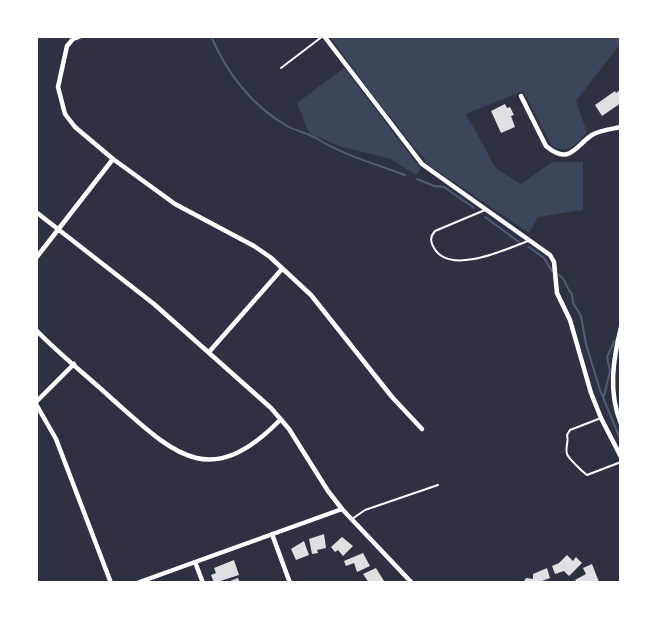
<!DOCTYPE html>
<style>
body{margin:0}
#map{position:relative;width:657px;height:619px;overflow:hidden;background:#2d3142;font-family:"Fira Sans",sans-serif}
canvas{display:block}
.frame{position:absolute;inset:0;border:38px solid #fff;pointer-events:none}
</style>
<div id="map">
<canvas width="657" height="619"></canvas>
<div class="frame"></div>
</div>
<script>
const ctx = document.querySelector('canvas').getContext('2d');
ctx.lineJoin = 'round';
function fillPath(path, color) { ctx.fillStyle = color; ctx.fill(path, 'evenodd'); }
function trace(path, color, width, dash) { ctx.strokeStyle = color; ctx.lineWidth = width; ctx.lineCap = dash ? 'butt' : 'round'; ctx.setLineDash(dash || []); ctx.stroke(path); }
fillPath(new Path2D(`
 M329,36h292v7l-45,58 11,31c-11,12 -18,23 -35,14l-29,-55 -57,23 28,51 4,5 23,14 31,-22h31v48l-45,7 -9,16 -103,-70 -1,-4 -9,-9 -44,-56z
 M344,68l77,101 -5,6 -28,-17 -46,-11 -33,-14 -12,-30z`), '#3c4559');
trace(new Path2D(`
 M211,36c15,36 41,70 76,90 9,5 20,7 29,12 27,17 59,26 89,37
 M417,179l17,7 10,1 30,21
 M485,217l34,25
 M529,247l15,11 8,13
 M559,275c8,5 7,14 13,19l1,9 8,13 5,28 14,46 21,51
 M604,396l6,-25 -3,-14 8,-17`), '#4f5d75', 2);
fillPath(new Path2D(`
 M621,89v14l-19,13 -7,-11 20,-14 1,2z
 M505,104l2,4 3,-1 4,8 -3,1 4,11 -14,6 -10,-22z
 M324,534l2,14 -9,2 1,3 -6,1 -3,-15z
 M342,537l11,9 -10,10 -5,-6 -3,2 -4,-5z
 M304,541l5,14 -13,5 -5,-11z
 M363,553l7,13 -13,6 -3,-9 -8,3 -2,-5z
 M567,555l6,6 3,-4 6,6 -13,13 -5,-5 -9,3 -3,-8 7,-3z
 M234,560l5,15 -25,8 -3,-8 5,-2 -2,-5z
 M592,564l7,18 -22,1 -2,-3 11,-6 -3,-6z
 M376,568l8,13 -15,2 -6,-9z
 M547,568l3,10 -8,3 -1,2h-18l3,-5 7,1v-5z
 M238,578l2,5h-15z`), '#e0e0e3');
trace(new Path2D(`
 M281,68l42,-32
 M485,210l-50,21c-5,6 -5,10 -1,17 16,28 72,1 94,-7
 M601,418l-31,12 -3,5c2,6 -2,13 0,19 1,4 17,19 20,21l34,-13
 M352,519l13,-9 73,-25`), '#fff', 2);
trace(new Path2D(`
 M81,36l-8,3 -6,7 -9,41 7,27 10,13 38,32 62,45 79,42 16,11 41,38 81,102 30,32
 M324,36l98,128 128,91 4,7 3,31 13,27 21,73 10,25 20,39
 M521,96l25,50c24,20 29,0 46,-11 8,-5 20,-6 29,-8
 M36,212l118,92 117,104 18,21 39,62 14,18
 M36,258l77,-99
 M621,327c-8,33 -13,65 0,97
 M36,330c23,24 50,45 75,68 62,55 98,95 170,21
 M209,352l73,-83
 M36,402l38,-38
 M36,404l20,35 55,144
 M272,534l18,49
 M195,562l8,21
 M137,583l205,-74 70,74`), '#fff', 4.5);
</script>
